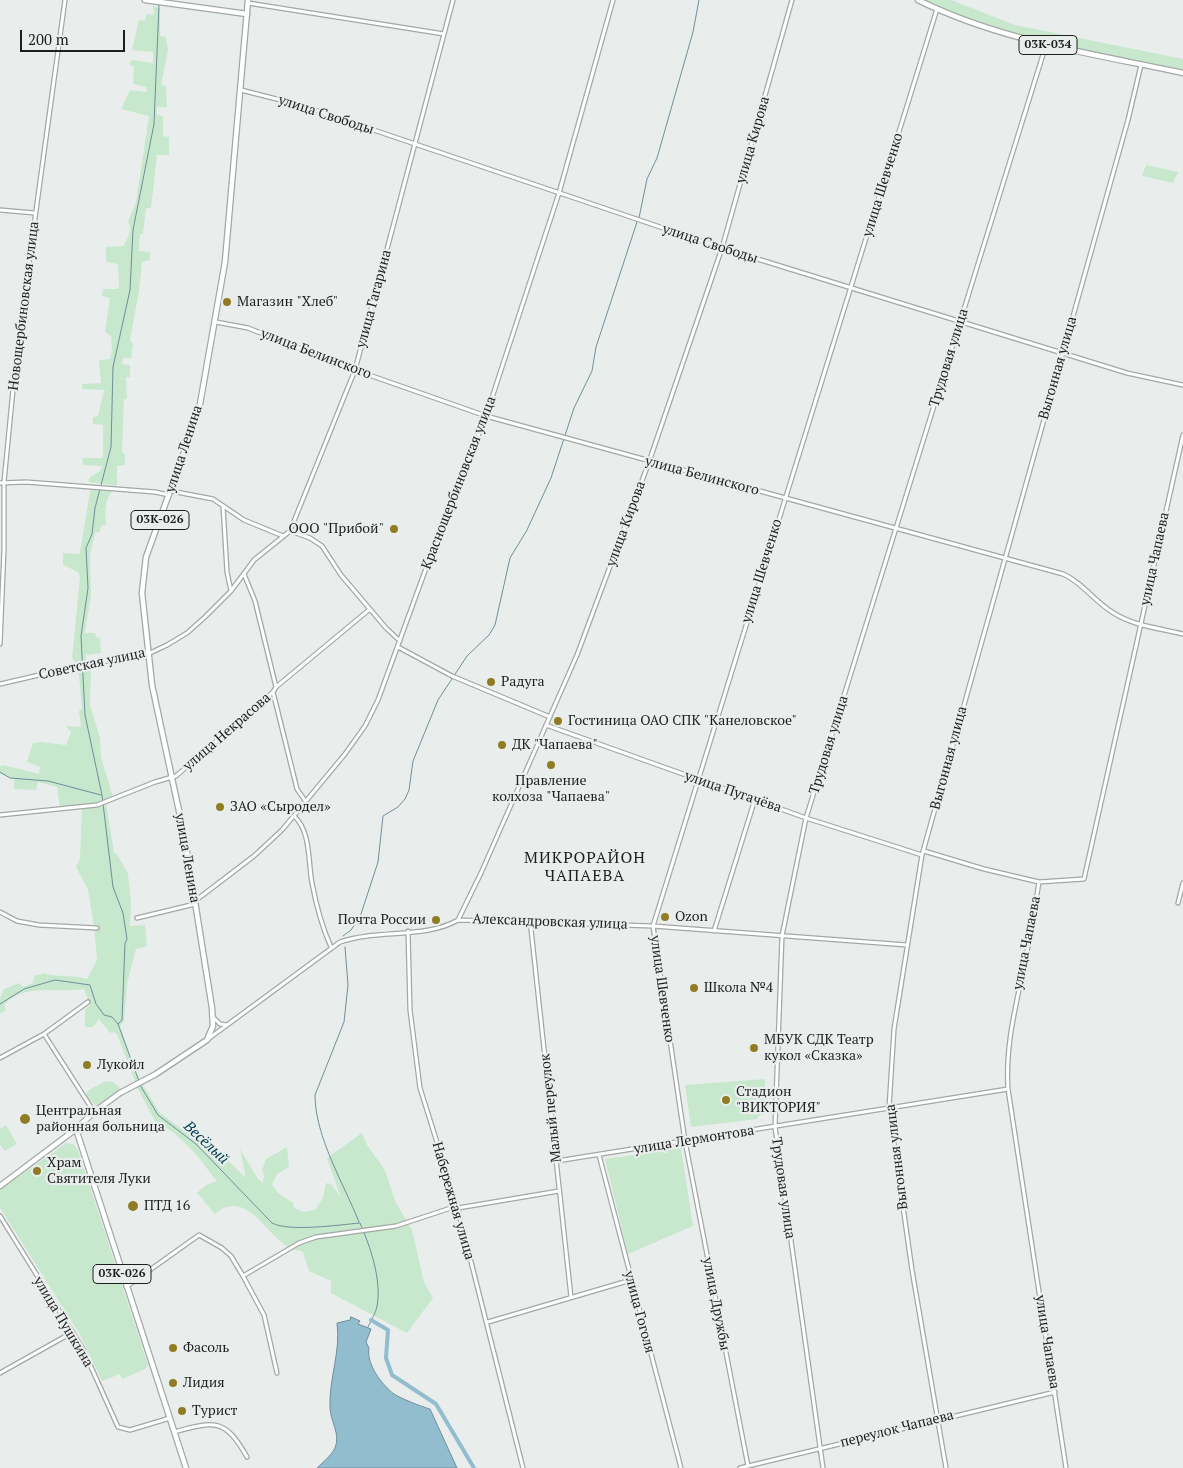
<!DOCTYPE html>
<meta charset="utf-8">
<style>
body{margin:0}
#map{position:relative;width:1183px;height:1468px;overflow:hidden;background:#e9eeed;font-family:"PT Serif",serif}
canvas{display:block}
.scale{position:absolute;left:20px;top:30px;width:105px;height:22px;box-sizing:border-box;border:2px solid #1e1f1f;border-top:0;padding-left:6px;font-size:15px;line-height:18px;white-space:nowrap;color:#1e1f1f;-webkit-text-stroke:4px #e9eeed;paint-order:stroke}
</style>
<div id="map">
<canvas width="1183" height="1468"></canvas>
<div class="scale">200 m</div>
</div>
<script>
const ctx = document.querySelector('canvas').getContext('2d');
ctx.lineJoin = 'round';
function fillPath(path, color) { ctx.fillStyle = color; ctx.fill(path, 'evenodd'); }
function trace(path, color, width, dash) { ctx.strokeStyle = color; ctx.lineWidth = width; ctx.lineCap = dash ? 'butt' : 'round'; ctx.setLineDash(dash || []); ctx.stroke(path); }
function drawText(font, color, halo, rows, align = 'center') {
  ctx.font = font + ' "PT Serif",serif'; ctx.lineWidth = 4.5; ctx.setLineDash([]); ctx.textBaseline = 'middle'; ctx.strokeStyle = halo; ctx.fillStyle = color; for (const [text, x, y, turn = 0] of rows) {
    ctx.save(); ctx.translate(x, y); ctx.rotate((+turn || 0) * Math.PI / 180); ctx.textAlign = isNaN(turn) ? turn : align; if (halo) ctx.strokeText(text, 0, 0); ctx.fillText(text, 0, 0); ctx.restore();
  }
}
fillPath(new Path2D(`
 M925,0h26l64,25 168,34v11c-86,-18 -179,-30 -258,-70z
 M153,6l7,2v28l6,1 2,13 -7,35 5,1 1,21h-10v8l6,1v20l6,1v18h-12l-6,53h-5l-3,26h-3l-1,17 11,1v8l-8,2 -3,29 -9,49 3,4 -2,14h-8l-1,6 8,1v12h-4l1,22h-3l-2,53 3,2v11l-8,1v20l-28,-4v-4l11,-7 2,-5 -19,-1 -1,-7h21v-33l-10,-1v-7l5,-1 6,-26 -22,-1v-5l19,-1 -2,-23 11,-1 2,-8 -1,-15 -6,-4 5,-34 -8,-2 1,-7h14l2,-2 -1,-23 -12,-2v-15l18,-1c3,-9 10,-15 4,-24l8,-20 13,-86 -28,-7 9,-19 17,2 -1,-5 -13,-3 1,-17 -4,-2 1,-5 22,3v-11l-21,-2 7,-30 6,1 1,-7 8,1z
 M1146,165l32,7 -5,11 -31,-7z
 M89,487l25,2c-10,11 -9,22 -8,36l-5,1 -1,6 -5,1 -5,23 1,39 -6,38h10l1,4 4,1 1,15 -15,2v5h3l2,12 -1,33 10,33 1,19 12,40 -7,6 8,50 3,1 11,20 3,29 -1,23 15,-1 2,21 -11,3 -9,35 -3,37 -4,5 16,47 23,39 45,34 6,-2c12,7 24,24 36,34l-6,-29 18,30 5,4 1,-7 -2,-6 4,-11 21,-12 2,20 -12,7 -5,11 6,8 15,10 1,5 10,4 11,-2 8,-12 3,-15 6,2 9,13 -14,-40 35,-25 5,12 18,25 10,31 17,29 12,52 9,16 -26,35 -76,-40v-12l-22,-10 -6,-19c-4,-2 -11,-2 -15,-5 -23,-14 -43,-59 -73,-33l-18,-21 9,-8 11,-4c-17,-21 -35,-48 -61,-58l-18,-34 -21,-55 -3,-2 -4,1 -11,-14 -6,8h-8v-17l5,-5 -6,-16c-26,5 -60,-7 -80,16l2,5 -6,4v-16l4,-9 15,-6 4,4 10,-4 1,-7 10,-3c11,5 29,1 43,6l10,-19 -3,-33 -6,-37 -12,-23 4,-8 2,-52 -22,1 -3,-21 -19,-5 -2,8 -22,-1v-10l-14,-5v-8l3,-1 36,9 1,-7 -13,-5 6,-19 8,-1 25,3 5,-13 -5,-6 15,1 -2,-16 3,-3 -4,-42 -6,-8 8,-81 -2,-5 -15,-7v-12l16,1 1,-2 10,-60z
 M765,1079v35l-7,2v3l-67,8 -6,-42z
 M106,1081l7,1 8,7 -25,17 -10,-10 1,-5z
 M6,1125l11,19 -12,7 -5,-6v-16z
 M66,1143l7,1 5,6 70,215 -3,4 -23,10 -2,-5 -18,7 -23,-48 -79,-125v-18z
 M681,1148l12,78 -65,28 -23,-95z`), '#c7e8cd');
const water = new Path2D(`
 M351,1317l9,4 -2,3 13,5 -5,13 3,6c-3,16 13,37 25,46 6,4 28,13 36,15l27,59h-140c6,-6 14,-12 18,-20 6,-14 -5,-27 -5,-41 -1,-29 11,-56 7,-84l13,-3z`);
fillPath(water, '#92bdce');
trace(water, '#6f8e9a', 1);
trace(new Path2D(`
 M639,218l8,-39 10,-21 36,-126 6,-32
 M0,772l10,6 38,3 53,14
 M343,936l8,-6 9,-13 18,-55 5,-46 15,-9 7,-8 4,-9 4,-29 25,-61 29,-44 22,-21 6,-10 15,-67 17,-28 24,-52 23,-70 18,-37 4,-24 41,-125
 M345,947l3,38 -4,37 -29,73c0,42 29,89 44,127
 M0,1004l24,-15 31,-9 35,5 6,19 8,11 8,2 6,7 21,57
 M118,1024l4,-4 3,-77 2,-4 -4,-26 -10,-26 -11,-92 -17,-80 -4,-79 7,-48 -2,-40 6,-14 3,-26 16,-61 2,-80 17,-77 3,-60 21,-106 5,-119
 M140,1085l18,30 38,29 76,79c17,9 66,2 88,0 10,23 22,57 17,83 -1,7 -6,14 -9,21`), '#6f8e9a', 1);
trace(new Path2D(`
 M371,1320l17,10 -2,28 6,17 44,29 38,64`), '#92bdce', 4);
const street = new Path2D(`
 M248,3l196,31
 M241,90l59,15 422,143 405,125 56,12
 M0,210l35,3
 M216,322l32,6 107,42 131,46 577,158c19,8 31,27 49,38 21,14 47,16 71,22
 M0,483l26,-1 129,10 14,3
 M171,491l42,8 31,21 39,16
 M223,506l4,66 4,19
 M290,531l20,7 12,8 19,29 45,53 14,13
 M244,574l11,27 21,86
 M0,644l4,-95v-67l13,-133 48,-349
 M398,647l54,29 98,41
 M0,684l78,-18 70,-12 19,-9 20,-12 18,-16 26,-26 23,-31 36,-29 65,-161 98,-370
 M273,692l24,97 9,13
 M546,725l260,93 116,37
 M0,815l97,-10 58,-23 21,-6 97,-84 3,-5 94,-78
 M294,816c17,15 14,46 18,67 4,21 10,44 19,64
 M924,851l60,18 55,13
 M195,901l59,-45 28,-26 63,-76 20,-28 13,-26 51,-140 57,-144 73,-223 54,-193
 M1178,903l5,-20
 M0,912l17,9 22,4 58,3
 M137,918l58,-14
 M458,920l23,-47 96,-218 72,-193 73,-214 70,-248
 M530,920l41,377
 M408,931l2,79 10,78 37,118 66,262
 M714,931l41,-132
 M214,1018l6,6 7,1
 M44,1034l50,78
 M208,1039l132,-97c37,-13 85,-3 118,-22l195,6 254,19
 M0,1058l44,-24 44,-32
 M599,1155l82,313
 M557,1161l451,-72
 M458,1208l101,-17
 M0,1216l83,133 35,78 12,3 40,-12
 M243,1276l56,-33 17,-6 80,-11 61,-20
 M126,1287l73,-52 23,13 9,8 12,20 21,39 13,58
 M488,1322l143,-42
 M0,1373l73,-41
 M174,1432c41,-11 51,-14 73,25
 M748,1466l-63,-325 -32,-215 284,-917
 M740,1468l315,-76
 M823,1468l-48,-341 7,-191 24,-118 240,-773
 M946,1468l-34,-198 -23,-162 5,-79 28,-174 206,-735 13,-55
 M1066,1468l-58,-379c-3,-46 9,-87 18,-132 5,-25 9,-50 13,-75l45,-3 99,-444`);
const secondary = new Path2D(`
 M145,0l102,14`);
const primary = new Path2D(`
 M918,0c83,41 176,54 265,73
 M76,1129l110,339
 M0,1186l76,-57 18,-17 26,-19 36,-19 51,-34 6,-14 -1,-18 -27,-169 -33,-154 -10,-92 4,-36 44,-121 10,-32 25,-142 23,-262`);
trace(street, '#a3a7a6', 5.5);
trace(secondary, '#a3a7a6', 7);
trace(primary, '#a3a7a6', 7);
trace(street, '#fff', 3);
trace(secondary, '#fff', 4.5);
trace(primary, '#fff', 4.5);
for (const [x, y, r, color] of [
 [227,302,5,"#907c22"],
 [394,529,5,"#907c22"],
 [491,682,5,"#907c22"],
 [558,721,5,"#907c22"],
 [502,745,5,"#907c22"],
 [551,765,5,"#907c22"],
 [220,807,5,"#907c22"],
 [665,917,5,"#907c22"],
 [436,920,5,"#907c22"],
 [694,988,5,"#907c22"],
 [754,1048,5,"#907c22"],
 [87,1065,5,"#907c22"],
 [726,1100,5,"#907c22"],
 [25,1119,6,"#907c22"],
 [37,1171,5,"#907c22"],
 [133,1206,6,"#907c22"],
 [173,1348,5,"#907c22"],
 [173,1383,5,"#907c22"],
 [182,1411,5,"#907c22"]
]) { const dot = new Path2D(); dot.arc(x, y, r, 0, 2 * Math.PI); ctx.fillStyle = color; ctx.fill(dot); trace(dot, '#e9eeed', 2); }
for (const [x, y, w] of [
 [1048,45,58],
 [160,520,58],
 [122,1274,58]
]) { const box = new Path2D(); box.roundRect(x - w / 2, y - 9.5, w, 19, 4); ctx.fillStyle = '#e9eeed'; ctx.fill(box); trace(box, '#1e1f1f', 1); }
drawText('bold 12px', '#1e1f1f', null, [
 ["03К-034",1048,45],
 ["03К-026",160,520],
 ["03К-026",122,1274]
]);
drawText('14px', '#1e1f1f', '#e9eeed', [
 ["улица Свободы",326,115,18],
 ["улица Кирова",753,140,-74],
 ["улица Шевченко",883,185,-73],
 ["улица Свободы",710,244,18],
 ["улица Гагарина",374,299,-75],
 ["Новощербиновская улица",24,306,-83],
 ["улица Белинского",316,354,21],
 ["Трудовая улица",949,358,-73],
 ["Выгонная улица",1058,368,-74],
 ["улица Ленина",184,449,-72],
 ["улица Белинского",702,476,15],
 ["Краснощербиновская улица",459,483,-69],
 ["улица Кирова",626,524,-70],
 ["улица Чапаева",1155,559,-78],
 ["улица Шевченко",762,571,-73],
 ["Советская улица",92,664,-12],
 ["улица Некрасова",227,732,-41],
 ["Трудовая улица",829,745,-73],
 ["Выгонная улица",949,758,-75],
 ["улица Пугачёва",733,792,19],
 ["улица Ленина",187,858,80],
 ["Александровская улица",550,922,2],
 ["улица Чапаева",1027,943,-79],
 ["улица Шевченко",662,989,82],
 ["Малый переулок",551,1108,-96],
 ["улица Лермонтова",694,1140,-9],
 ["Выгонная улица",897,1157,-97],
 ["Трудовая улица",783,1188,82],
 ["Набережная улица",453,1201,74],
 ["улица Дружбы",716,1304,79],
 ["улица Гоголя",639,1312,75],
 ["улица Пушкина",63,1322,59],
 ["улица Чапаева",1047,1342,81],
 ["переулок Чапаева",897,1429,-14]
]);
drawText('14px', '#1e1f1f', '#e9eeed', [
 ["Магазин \"Хлеб\"",237,302],
 ["ООО \"Прибой\"",384,529,"right"],
 ["Радуга",501,682],
 ["Гостиница ОАО СПК \"Канеловское\"",568,721],
 ["ДК \"Чапаева\"",512,745],
 ["Правление",551,781,"center"],
 ["колхоза \"Чапаева\"",551,797,"center"],
 ["ЗАО «Сыродел»",230,807],
 ["Ozon",675,917],
 ["Почта России",426,920,"right"],
 ["Школа №4",704,988],
 ["МБУК СДК Театр",764,1040],
 ["кукол «Сказка»",764,1056],
 ["Лукойл",97,1065],
 ["Стадион",736,1092],
 ["\"ВИКТОРИЯ\"",736,1108],
 ["Центральная",36,1111],
 ["районная больница",36,1127],
 ["Храм",47,1163],
 ["Святителя Луки",47,1179],
 ["ПТД 16",144,1206],
 ["Фасоль",183,1348],
 ["Лидия",183,1383],
 ["Турист",192,1411]
], 'left');
drawText('italic 15px', '#004052', '#e9eeed', [
 ["Весёлый",206,1143,43]
]);
ctx.letterSpacing = '1px';
drawText('16px', '#1e1f1f', '#e9eeed', [
 ["МИКРОРАЙОН",585,858],
 ["ЧАПАЕВА",585,876]
]);
ctx.letterSpacing = '0px';
</script>
